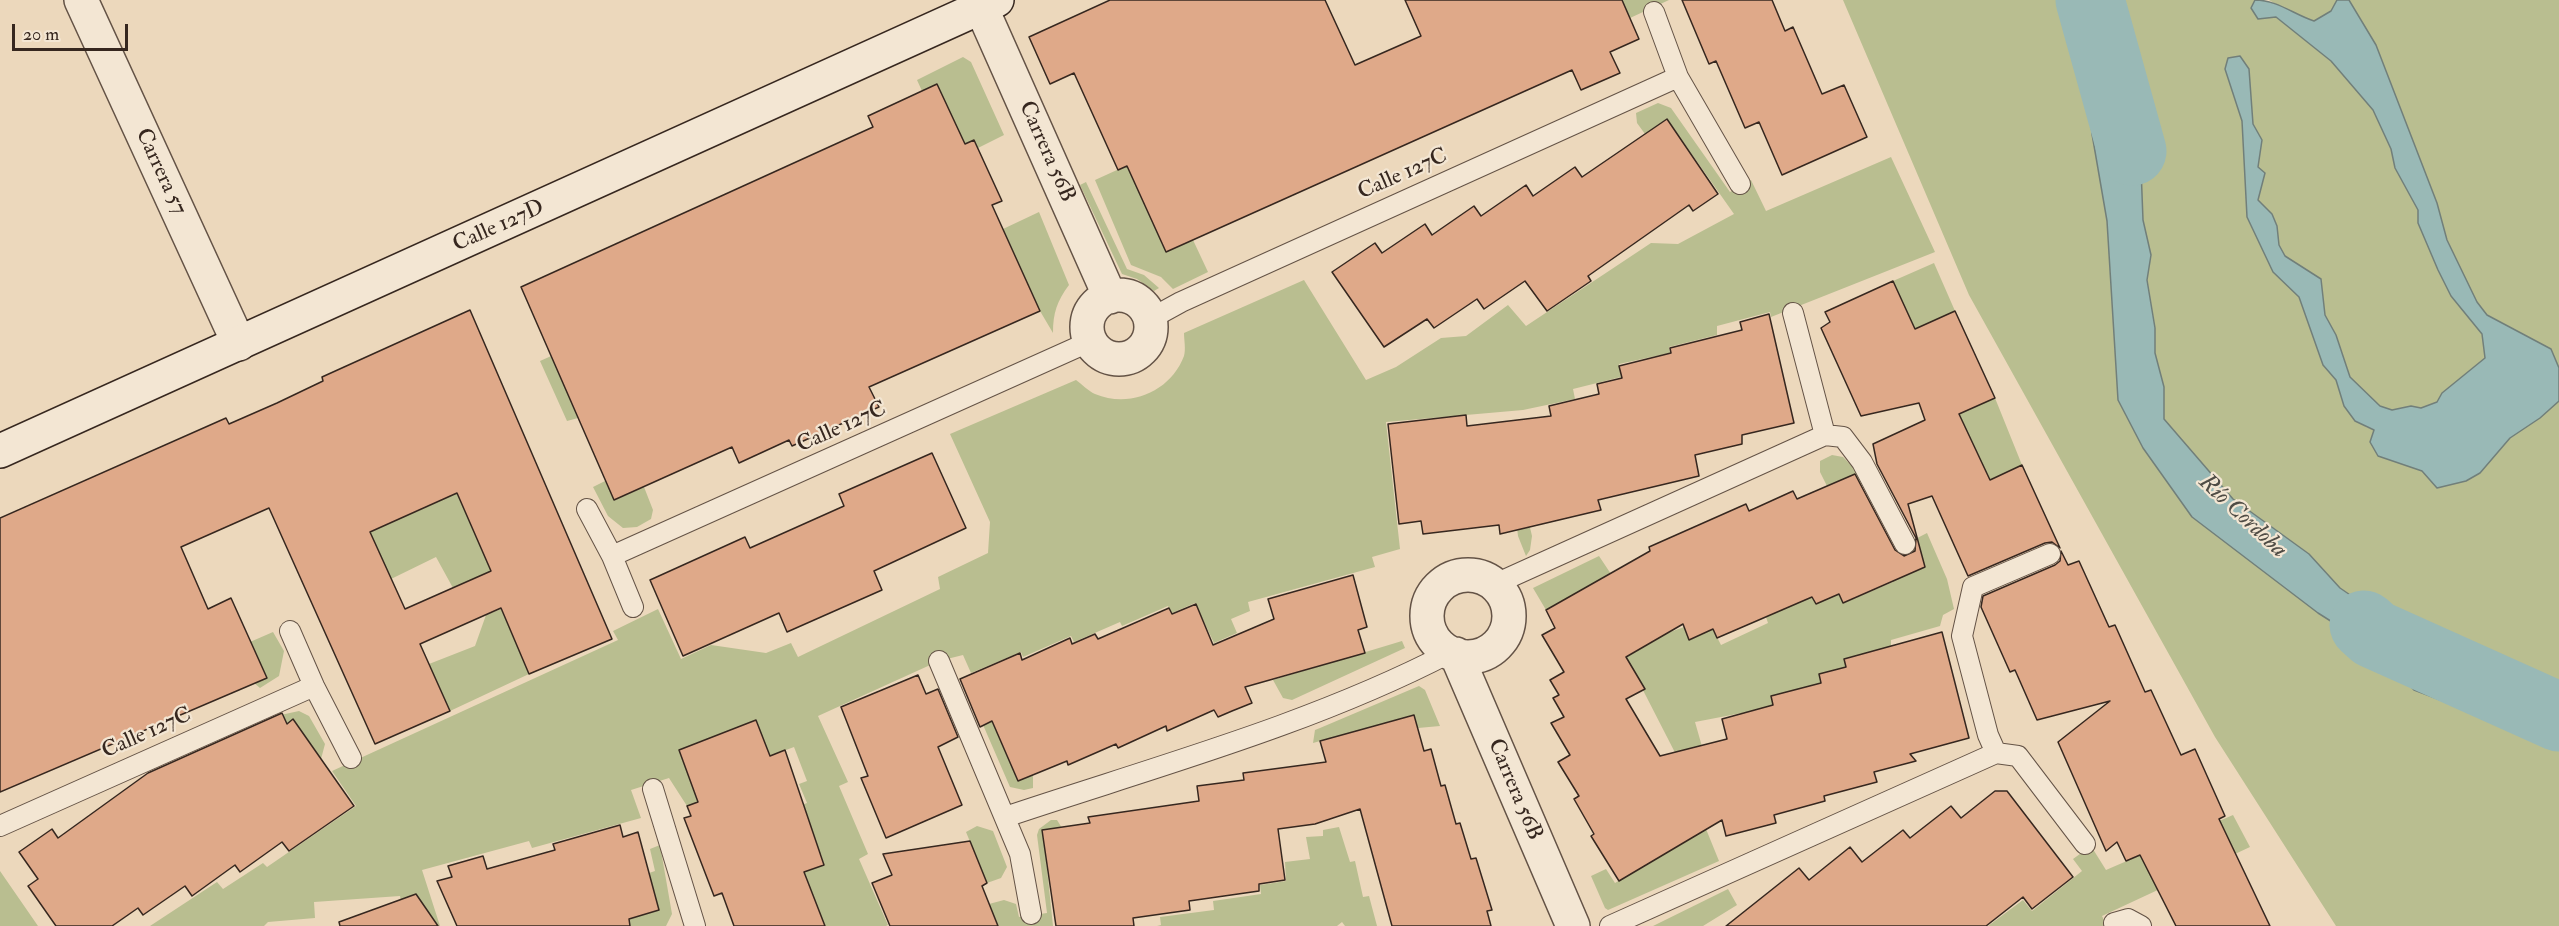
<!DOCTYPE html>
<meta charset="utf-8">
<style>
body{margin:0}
#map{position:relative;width:2559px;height:926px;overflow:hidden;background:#ecd8bc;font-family:"IM FELL Double Pica",serif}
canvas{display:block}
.scale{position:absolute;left:12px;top:24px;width:116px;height:27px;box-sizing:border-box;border:3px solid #36271f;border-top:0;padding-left:8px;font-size:18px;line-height:21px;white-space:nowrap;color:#36271f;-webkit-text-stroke:4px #f3e6d3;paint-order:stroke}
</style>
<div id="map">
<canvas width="2559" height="926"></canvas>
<div class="scale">20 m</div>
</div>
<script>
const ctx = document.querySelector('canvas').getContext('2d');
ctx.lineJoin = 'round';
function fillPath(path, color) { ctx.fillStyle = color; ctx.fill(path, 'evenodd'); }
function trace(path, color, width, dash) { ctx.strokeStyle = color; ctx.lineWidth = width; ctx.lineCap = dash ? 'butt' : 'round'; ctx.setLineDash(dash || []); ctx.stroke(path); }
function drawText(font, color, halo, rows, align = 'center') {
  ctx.font = font + ' "IM FELL Double Pica",serif'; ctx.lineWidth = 4.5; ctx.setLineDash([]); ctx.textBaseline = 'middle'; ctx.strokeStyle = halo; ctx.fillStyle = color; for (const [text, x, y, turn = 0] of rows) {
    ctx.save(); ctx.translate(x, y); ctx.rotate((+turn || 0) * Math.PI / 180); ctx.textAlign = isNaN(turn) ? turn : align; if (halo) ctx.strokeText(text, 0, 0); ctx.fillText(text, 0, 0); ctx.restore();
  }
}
fillPath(new Path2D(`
 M1622,0h47l-39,18z
 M1843,0h412l-3,8 6,11 18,-2 55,44 42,49 18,39 4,19 23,42v13l33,73 31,38 3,24 -43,35 -5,9 -16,7 -10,-3 -19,4 -12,-4 -30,-29 -14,-42 -11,-20 -4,-36 -36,-23 -6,-11 -2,-19 -5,-12 -14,-14 7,-27 -7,-6 4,-27 -9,-16 -4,-55h-24l17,52 5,96 11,23 29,44 12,13 24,68 13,15 8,26 22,21 8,3 4,26 44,15 15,16c32,-9 56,-36 81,-56 14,-11 28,-19 41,-31v526h-223l-121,-189 -246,-442zM2127,73l1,42 13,53 2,52 8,35 -4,25 8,48v25l9,34v32l69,80 76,55 31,34 67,46 29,13 13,31 1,11 -52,-19 -17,-17 -189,-136 -49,-69 -25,-48 -11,-179 -15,-87 -3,-37z
 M2269,0h68l-6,11 -17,10 -22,-7z
 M2349,0h210v368l-8,-19 -64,-34 -10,-13 -30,-62 -10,-37 -61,-158z
 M963,57l8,5 33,73 -26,13 -4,-8 -9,4 -28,-60 -15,7 -5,-11z
 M1658,103l13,5 59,84 21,-12 15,31 125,-54 44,95 -164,65 -1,-5 -53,14v9l-48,12 1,6 -51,11 2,13 -48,12 2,10 -52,11 -137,12 14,127 -28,8 3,10 -127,35 2,9 -19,8 6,14 -23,10 -19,-40 -23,10 -4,-7 -46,20 -2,-4 -46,20 -3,-6 -48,21 -2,-5 -50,21 -8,-18 -24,6 -121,55 30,66 -9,4 29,68 -9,5 29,66 -2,1h-61l-21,-54 20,-8 -3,-10 -17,7 -19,-50 22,-8 -8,-19 8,-3 -13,-34 -24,9 -14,-36 -77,30 19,52 -11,4 -18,-28 -38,12 10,28 -109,30 -3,-7 -107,29 18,56h-34l-6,-30 -86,6 1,16 -47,4 -4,4h-114l67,-44 6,7 40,-26 4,4 89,-61 -24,-35 286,-131 -5,-9 45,-22 23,50 30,-14 55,8 25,-10 7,14 142,-68 -2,-12 50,-24 2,-31 -40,-88 126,-54c6,4 12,11 19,14 35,15 76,-3 89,-38 2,-7 0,-16 0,-23l120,-53 62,100 30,-13 45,-29 25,-2 42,-31 18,21 125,-83 27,1 56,-30 -67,-95 -22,15 -8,-11 -1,-10z
 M1128,165l38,87 27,-12 15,32 -35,17 -12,-12 -30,-12 -36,-85z
 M1086,182l41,87 17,6 15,13 -5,3 -17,-12 -15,-5 -42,-89z
 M1039,212l30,73c-12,16 -16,28 -16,48l-13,-22 -37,-82z
 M1934,263l21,48 -40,18 -22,-48z
 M558,353l20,65 -11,3 -27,-60z
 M1995,398l27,67 -32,15 -31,-66z
 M1505,422l27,114 -2,14 -4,6 -8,-20z
 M1832,455l11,2 11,11 36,84 37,-19 20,46 7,30 -11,6 -3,11 -49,14v6l-47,13 2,8 -27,7 8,33 -31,-17 -25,7 6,23 -30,-8 -52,10 12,42 -20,12 -61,-119 44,-25 14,-5 6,13 23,-11 8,16 47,-22 -2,-6 25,-11 14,-27 11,25 23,-10 5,9 49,-21 -47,-104 -19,8 -7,-14v-11z
 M605,481l10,19 29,-13 9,23 -2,9 -14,8 -14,1 -15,-12 -15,-29z
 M407,492l9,20 41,-19 34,78 -38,17 -17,-31 -45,22 -30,-67z
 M1599,556l12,18 -65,36 -13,-22z
 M501,609l28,65 -79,37 -21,-47 46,-18 11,-31z
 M273,632l11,19 -5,25 -19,12 -7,-6 -3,-40z
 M1402,641l3,7 -113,52 -9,-2 -10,-18z
 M971,674l47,107 15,-6v13l-9,2 -14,-3 -46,-106z
 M1419,686l6,4 15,36 -22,2 -5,-13 -100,28 2,-13 5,-2z
 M299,711l10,5 16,28 -4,15 -28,-39 -14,10 -3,-14z
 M2233,815l17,32 -148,69 5,10h-119l35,-26 9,11 50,-40 -9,-12 18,-13 15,24z
 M1051,820h6l5,8 -19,3 10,95h-55l-9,-22 15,-4 12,4 3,13 28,-4 -10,-78 2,-6z
 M977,826l16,5 14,36 -6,11 -14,5 -21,-51z
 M1339,827l11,35 5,-1 8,36 6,-1 8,30h-32l-3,-4 -5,4h-180l4,-1 -1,-8 54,-7 -1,-9 48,-7 -1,-9 26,-4 -1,-19 25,-3 -4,-22 17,-1v-6z
 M1706,829l13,32 -111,49 -3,-2 -14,-32 15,-7 9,14z
 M660,845l12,69 -6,12h-36l-1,-7 30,-9 -10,-37 6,-2 -5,-22z
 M0,871l38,55h-38z
 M1728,889l9,16 -34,21h-50z`), '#b9be90');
const water = new Path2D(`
 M2255,0c22,0 38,14 59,21l17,-10 6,-11h12l27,45 61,158 10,37 30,62 10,13 64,34 8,19v33l-19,17 -30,20 -30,35 -14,8 -29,7 -15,-17 -44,-15 -8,-14 4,-12 -19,-9 -11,-15 -8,-26 -13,-15 -24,-68 -26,-25 -26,-55 -5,-96 -17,-52 3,-11 12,-2 9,13 4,55 9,16 -4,27 7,6 -7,27 14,14 5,12 2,19 6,11 36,23 4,36 11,20 14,42 30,29 12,4 19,-4 10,2 16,-6 5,-9 43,-35 -3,-24 -31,-38 -13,-26 -20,-47v-13l-23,-42 -4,-19 -18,-39 -42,-49 -55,-44 -18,2 -7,-11z
 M2111,59l16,14 1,42 13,53 2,52 8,35 -4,25 8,48v25l9,34v32l69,80 76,55 31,34 67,46 29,13 14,10v32l-7,12 -29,-11 -33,-37 -63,-40 -126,-96 -49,-69 -25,-48 -11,-179 -15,-87 -3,-37 7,-30z`);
fillPath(water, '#99b9b6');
trace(water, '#717f7a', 1.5);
trace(new Path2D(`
 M2090,0l42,151
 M2364,625l10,9 185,83`), '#99b9b6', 69);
const building = new Path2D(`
 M1110,0h215l30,65 66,-29 -16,-36h217l17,39 -29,13 10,21 -39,17 -9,-20 -406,182 -39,-86 -9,4 -44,-97 -24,11 -21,-47z
 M1682,0h90l13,31 8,-4 29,67 22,-9 23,52 -85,38 -23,-53 -14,6 -29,-67 -7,3z
 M937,84l28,60 9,-4 28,61 -10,4 48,106 -171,76 10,20 -87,39 -3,-6 -50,23 -7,-16 -118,53 -93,-213 352,-160 -5,-11z
 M1667,119l51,75 -25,17 -4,-6 -101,71 3,5 -44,30 -22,-30 -41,28 -7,-10 -43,29 -7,-9 -43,28 -52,-75 43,-29 7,10 43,-29 7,11 42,-29 7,10 45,-31 7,11 42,-29 7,10z
 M1893,281l22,48 40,-18 40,87 -36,16 31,66 32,-15 38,83 -8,-6 -7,1 -77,33 -36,-80 -24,8 17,63 -82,36 -4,-9 -23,10 -4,-7 -95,41 -4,-9 -24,11 -6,-16 -57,33 19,32 -19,10 34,57 67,-17 -5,-20 51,-14 -2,-9 50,-13 -2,-9 27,-7 -2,-8 98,-27 27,106 -59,16 6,7 -42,11 3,10 -53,14 1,5 -51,14 2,8 -50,13 -4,-16 -103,61 -28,-45 3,-2 -20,-35 5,-3 -21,-34 12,-7 -19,-32 13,-6 -11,-19 6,-3 -9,-15 14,-8 -22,-37 13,-7 -9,-18 104,-59 -1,-4 97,-43 3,7 44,-20 4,8 58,-25 40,76 9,6 11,-5 1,-13 -39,-74 -4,-20 52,-24 -6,-17 -58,13 -40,-88 9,-6 -5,-10z
 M470,310l142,329 -83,35 -28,-66 -81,36 30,67 -75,33 -106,-236 -88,39 27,62 23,-11 36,80 -267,114v-274l226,-100 3,6 48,-21 46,-22 -1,-4zM457,493l34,78 -86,38 -35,-77z
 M1769,314l25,109 -52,12v9l-47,11 4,21 -101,24 3,10 -101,24 -1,-9 -76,9 -2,-13 -22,3 -11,-100 78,-9 1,11 84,-10 -2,-10 50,-12 -2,-10 25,-6 -3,-12 52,-13 -1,-5 72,-18 -2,-8z
 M932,453l34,75 -92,43 8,19 -95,42 -8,-19 -96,43 -33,-76 95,-43 5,11 94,-42 -5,-12z
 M2061,551l7,14 11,-4 30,66 6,-2 30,67 6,-2 30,65 14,-6 30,67 -6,3 51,107h-94l-36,-71 -14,6 -9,-19 -11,9 -48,-109 52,-41 -73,19 -22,-50 -5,2 -29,-65 2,-11 72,-31 5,-4z
 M1353,575l14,52 -9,3 7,23 -120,34 7,16 -20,8 -14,6 -4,-7 -47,21 -1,-5 -48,22 -2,-4 -48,21 -1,-4 -49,20 -26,-60 -12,6 -20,-48 60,-26 2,7 48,-22 2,6 23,-10 3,5 71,-31 3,6 24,-10 17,41 61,-26 -6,-20z
 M918,675l8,19 12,-5 20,48 -20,10 24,58 -76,33 -25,-60 7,-2 -27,-69z
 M282,713l5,11 6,-5 61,87 -65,45 -7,-9 -42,30 -5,-7 -43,31 -7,-10 -42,29 -5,-7 -26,18h-56l-28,-40 10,-7 -19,-27 33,-23 6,9 90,-65z
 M1414,715l10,36 7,-2 10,37 4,-1 11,39 4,-1 11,36 5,-1 16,52 -5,1 4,15h-99l-32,-117 -45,15 -37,5 7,51 -26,4v7l-70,10 1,9 -57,8 1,8h-78l-14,-96 48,-7 -2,-6 111,-16 -2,-15 47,-6 -1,-7 83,-11 -6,-21z
 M756,720l14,36 15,-6 39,115 -20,7 21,54h-91l-12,-33 -8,3 -30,-78 7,-2 -4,-10 11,-4 -19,-52z
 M1995,791h12l66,86 -41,32 -9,-12 -37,29h-260l73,-58 10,12 41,-33 12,15 41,-32 7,8 41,-32 10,12z
 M620,825l3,12 15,-5 21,78 -30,9 1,7h-173l-20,-45 15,-4 -4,-11 35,-10 4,13 68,-19 -2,-6z
 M970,841l17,42 -5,3 16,40h-108l-18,-43 20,-8 -9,-21z
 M416,894l22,32h-98l-1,-4z`);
fillPath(building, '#dfa989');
trace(building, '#36271f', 1.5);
const lane = new Path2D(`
 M1654,12l24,65 62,107
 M1793,313l32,122
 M1150,319l31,-17 497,-225
 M587,509l25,47 21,51
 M612,556l479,-215
 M1493,585l332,-150 18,2 19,25 43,82
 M290,631l24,55 37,72
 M939,661l81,193 11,60
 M1996,753l-8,-18 -26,-99 11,-49 77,-33
 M653,789l42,137
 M1005,817c149,-50 305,-92 444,-164
 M0,826l314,-140
 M2114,923l14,-4 13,7
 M1610,926l386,-173 22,3 67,88`);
const street = new Path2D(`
 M81,0l158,344
 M981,7l129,290
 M1087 327a32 32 0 1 1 64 0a32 32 0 1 1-64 0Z
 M1427 616a41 41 0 1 1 82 0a41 41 0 1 1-82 0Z
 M1456,654l117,272`);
const secondary = new Path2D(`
 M0,451l997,-451`);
trace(lane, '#645346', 22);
trace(street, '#645346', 36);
trace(secondary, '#36271f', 36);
trace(lane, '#f3e6d3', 20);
trace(street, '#f3e6d3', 33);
trace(secondary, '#f3e6d3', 33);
drawText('22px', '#36271f', '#f3e6d3', [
 ["Carrera 56B",1046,152,66],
 ["Carrera 57",160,172,65],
 ["Calle 127C",1403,175,-24],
 ["Calle 127D",499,227,-24],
 ["Calle 127C",842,428,-24],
 ["Calle 127C",147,734,-24],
 ["Carrera 56B",1514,790,67]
]);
drawText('italic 24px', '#4f4c45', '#f3e6d3', [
 ["Río Cordoba",2242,517,43]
]);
</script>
